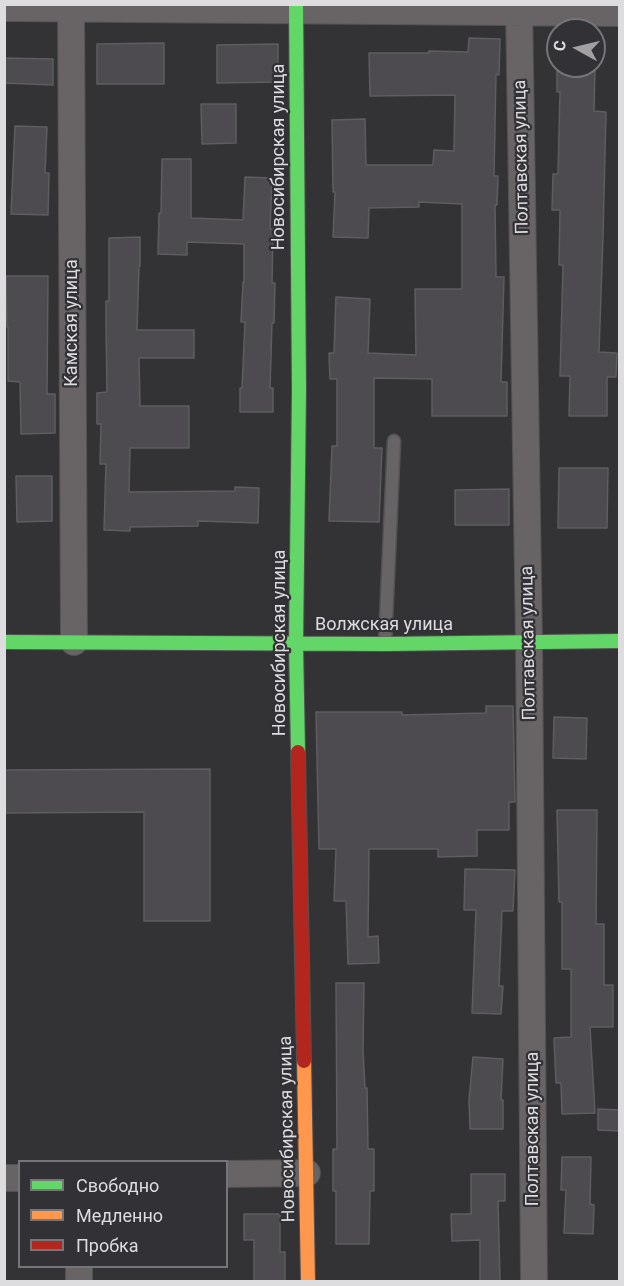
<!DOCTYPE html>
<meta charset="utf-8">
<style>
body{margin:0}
#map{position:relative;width:624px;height:1286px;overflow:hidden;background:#333234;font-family:Roboto,sans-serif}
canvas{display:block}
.frame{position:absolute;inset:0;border:6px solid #dddcdf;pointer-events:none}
.legend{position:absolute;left:18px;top:1160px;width:210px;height:108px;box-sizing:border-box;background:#323135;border:2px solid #767579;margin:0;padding:8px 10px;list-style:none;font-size:18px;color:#dddcdf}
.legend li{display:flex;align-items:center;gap:12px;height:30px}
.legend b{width:30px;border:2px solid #767579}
.north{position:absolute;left:546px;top:18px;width:60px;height:60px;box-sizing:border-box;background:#323135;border:2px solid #767579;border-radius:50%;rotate:278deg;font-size:16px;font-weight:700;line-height:24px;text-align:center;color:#dddcdf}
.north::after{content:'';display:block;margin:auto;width:21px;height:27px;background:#a2a0a3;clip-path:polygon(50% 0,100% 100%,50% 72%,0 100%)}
</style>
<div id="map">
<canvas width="624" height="1286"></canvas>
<div class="frame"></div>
<ul class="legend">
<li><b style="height:8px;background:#63d668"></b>Свободно</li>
<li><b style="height:8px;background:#ff974d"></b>Медленно</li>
<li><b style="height:8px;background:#b3261e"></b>Пробка</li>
</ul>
<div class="north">С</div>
</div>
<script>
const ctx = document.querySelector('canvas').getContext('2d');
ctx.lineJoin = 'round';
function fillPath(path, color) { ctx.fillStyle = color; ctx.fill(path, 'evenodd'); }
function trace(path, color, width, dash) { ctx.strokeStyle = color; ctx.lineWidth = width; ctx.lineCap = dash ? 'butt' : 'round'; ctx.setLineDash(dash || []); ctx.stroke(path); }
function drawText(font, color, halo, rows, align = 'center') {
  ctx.font = font + ' Roboto,sans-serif'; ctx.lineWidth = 4.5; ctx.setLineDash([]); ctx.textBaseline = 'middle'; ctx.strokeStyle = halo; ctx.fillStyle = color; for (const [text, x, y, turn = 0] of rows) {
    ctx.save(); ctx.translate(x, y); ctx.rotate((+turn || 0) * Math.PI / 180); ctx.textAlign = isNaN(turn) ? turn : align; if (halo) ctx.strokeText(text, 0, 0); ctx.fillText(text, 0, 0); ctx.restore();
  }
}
const building = new Path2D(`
 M469,38l31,1 -1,36 -3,-1 -2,102h4l-1,29h-2l1,72h8l-3,105h6v34h-75v-37l-58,-1v70h8l-3,74 -50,-1 3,-75h5v-67h-7l-1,-26h5l2,-56 34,2 -2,54 48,2 -1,-66h47v-85l-43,-2v5l-50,1 -1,30 -35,-1 2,-45h-2l-1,-72 33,-1 1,46h67l1,-15 20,1 1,-56 -85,1 -1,-43h60v-2l39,1z
 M164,43v41h-67v-40z
 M278,44v38l-61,1v-38z
 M4,58l49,1v26l-49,-2z
 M557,68h38l-1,43 12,1 -3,124 -4,116 18,1 -1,24h-9v39h-38l1,-40h-10l3,-111h-4l1,-55h-8l1,-36h5l2,-82h-3z
 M201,104h35v39l-34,1z
 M15,126l32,1 -2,46h4l-1,42 -37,-1z
 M162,159h29v59l52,2 2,-43 27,1 -2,51h3l-1,54h3l-1,40h-2l-2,65h3v24h-33v-24h2l3,-66h-4l2,-40h1v-38l-57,-2v13l-29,-1 1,-41h2z
 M140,237v29h-1l-2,64h57v28h-55l1,48h49v42h-59l-1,44 106,-1v-4l24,1 -1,35 -60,-2v5l-68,1v4l-26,-1 2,-66h-6l1,-40h-4v-31l10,-1 -1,-69v-22h3v-63z
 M6,276h42l-1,118h8v39l-34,1 -1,-52 -12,-1v-54h-1z
 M559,468h49l-1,60h-49z
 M16,476h36v45l-35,1z
 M509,489v36h-54v-35z
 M486,706h27l2,96h-6v28h-32v26l-39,1v-8h-69l-1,88 10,-1 1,27 -31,1 -2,-63h-12l2,-52h-17l-3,-137h86v3l84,-2z
 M554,717l33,1 -1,41 -33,-1z
 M210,769v152h-66v-109l-140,1v-43z
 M557,810h40l-1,114h8v61h9v42h-23l5,86 -33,1 -1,-31h-5l-2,-45 17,-1v-68h-9v-67h-3z
 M465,869l50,1 -2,41h-11l-3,75h4l-2,28 -29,-1 4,-103h-12z
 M336,983h28l-1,67 2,38h2l1,61h6v42h-4l-1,53h-33v-53h-3v-42h4z
 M473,1057l30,2 -2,41h2v29h-33l-1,-29z
 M598,1109l22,1v21l-22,-1z
 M562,1157h29l-1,47 4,1 -1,29 -29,-1 2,-43h-5z
 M471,1174h34v27h-7l2,80h-20v-41l-28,1 -1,-27h20z
 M244,1214h36v38h5v29h-31v-41h-10z`);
fillPath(building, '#4d4a50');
trace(building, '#5e5d5f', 1.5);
const lane = new Path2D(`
 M385,643l9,-202`);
const street = new Path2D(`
 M71,4l3,638
 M519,4l10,638 5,640
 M4,8l616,5
 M226,1174l81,-1
 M4,1178h16
 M79,1266v16`);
const fast = new Path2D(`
 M296,4l3,387 -3,253 2,108
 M4,642l381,2 235,-3`);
const slow = new Path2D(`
 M304,1061l4,221`);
const jam = new Path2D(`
 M298,752l6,309`);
trace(lane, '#525153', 15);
trace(street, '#525153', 28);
trace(fast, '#525153', 16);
trace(slow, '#525153', 16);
trace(jam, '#525153', 16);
trace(lane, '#686365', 12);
trace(street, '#686365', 26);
trace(fast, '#63d668', 14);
trace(slow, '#ff974d', 14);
trace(jam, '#b3261e', 14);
drawText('18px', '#dddcdf', '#323135', [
 ["Новосибирская улица",279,157,-90],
 ["Полтавская улица",522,157,-91],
 ["Камская улица",72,323,-90],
 ["Волжская улица",384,625],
 ["Новосибирская улица",280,643,-90],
 ["Полтавская улица",529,643,-91],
 ["Новосибирская улица",288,1129,-91],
 ["Полтавская улица",533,1129,-90]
]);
</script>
